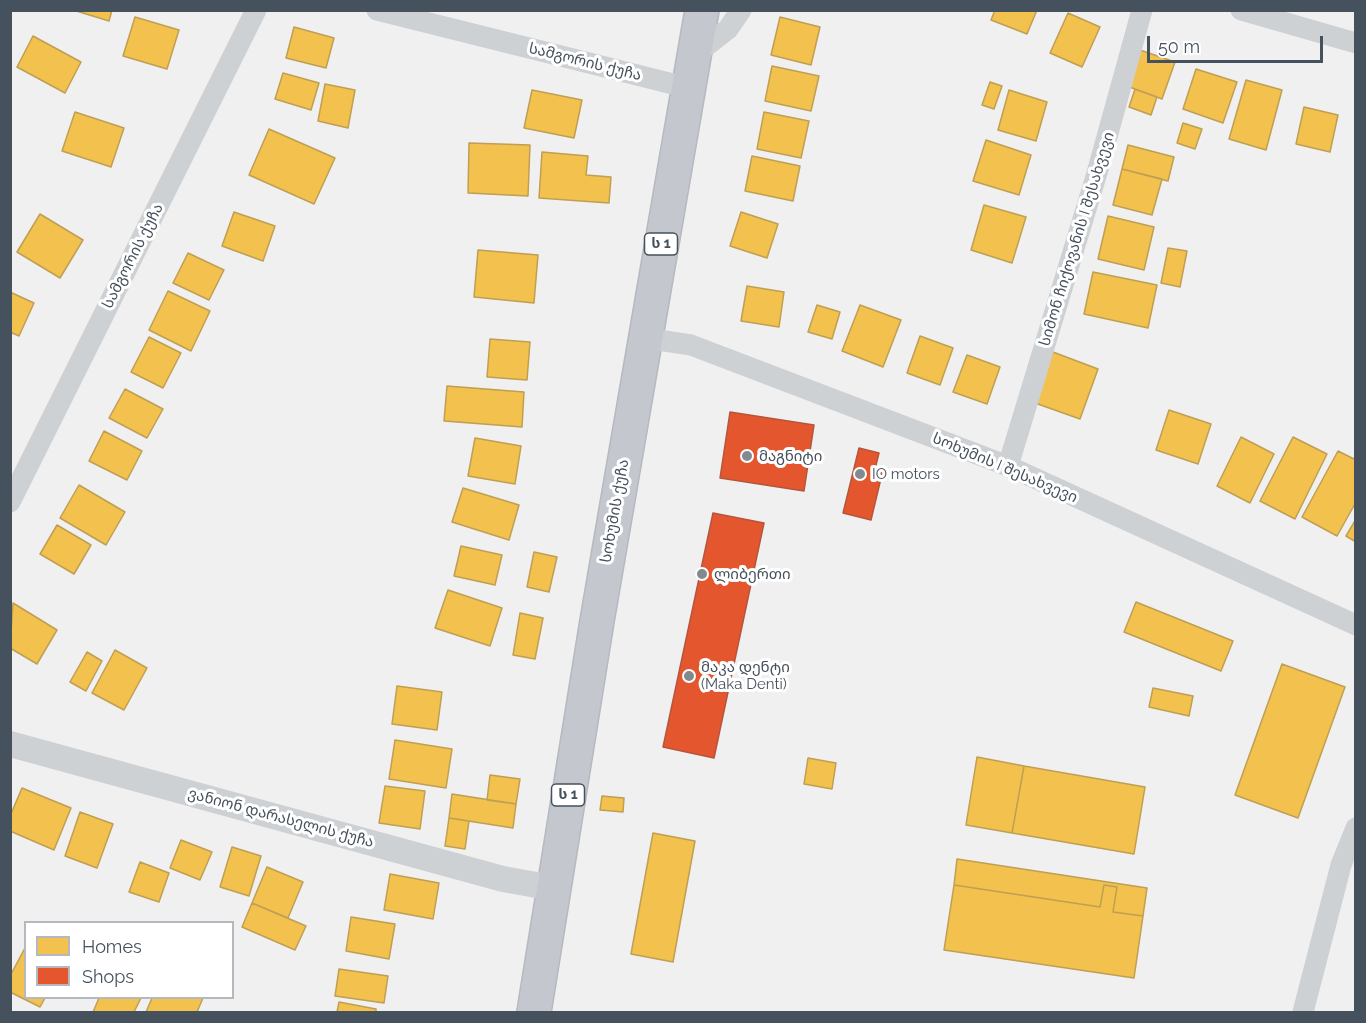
<!DOCTYPE html>
<meta charset="utf-8">
<style>
body{margin:0}
#map{position:relative;width:1366px;height:1023px;overflow:hidden;background:#f1f0f0;font-family:Raleway,sans-serif}
canvas{display:block}
.frame{position:absolute;inset:0;border:12px solid #46515e;pointer-events:none}
.legend{position:absolute;left:24px;top:921px;width:210px;height:78px;box-sizing:border-box;background:#fff;border:2px solid #b5b9bf;margin:0;padding:8px 10px;list-style:none;font-size:18px;color:#46515e}
.legend li{display:flex;align-items:center;gap:12px;height:30px}
.legend b{width:30px;border:2px solid #b5b9bf}
.scale{position:absolute;left:1147px;top:36px;width:176px;height:27px;box-sizing:border-box;border:3px solid #46515e;border-top:0;padding-left:8px;font-size:18px;line-height:21px;white-space:nowrap;color:#46515e;-webkit-text-stroke:4px #fff;paint-order:stroke}
</style>
<div id="map">
<canvas width="1366" height="1023"></canvas>
<div class="frame"></div>
<ul class="legend">
<li><b style="height:16px;background:#f2c14e"></b>Homes</li>
<li><b style="height:16px;background:#e4572e"></b>Shops</li>
</ul>
<div class="scale">50 m</div>
</div>
<script>
const ctx = document.querySelector('canvas').getContext('2d');
ctx.lineJoin = 'round';
function fillPath(path, color) { ctx.fillStyle = color; ctx.fill(path, 'evenodd'); }
function trace(path, color, width, dash) { ctx.strokeStyle = color; ctx.lineWidth = width; ctx.lineCap = dash ? 'butt' : 'round'; ctx.setLineDash(dash || []); ctx.stroke(path); }
function drawText(font, color, halo, rows, align = 'center') {
  ctx.font = font + ' Raleway,"Noto Sans Georgian",sans-serif'; ctx.lineWidth = 6; ctx.setLineDash([]); ctx.textBaseline = 'middle'; ctx.strokeStyle = halo; ctx.fillStyle = color; for (const [text, x, y, turn = 0] of rows) {
    ctx.save(); ctx.translate(x, y); ctx.rotate((+turn || 0) * Math.PI / 180); ctx.textAlign = isNaN(turn) ? turn : align; if (halo) ctx.strokeText(text, 0, 0); ctx.fillText(text, 0, 0); ctx.restore();
  }
}
const homes = new Path2D(`
 M73,10h39l-3,11z
 M995,10h42l-10,24 -36,-14z
 M1068,13l32,14 -18,40 -32,-14z
 M135,17l44,13 -12,39 -44,-13z
 M780,17l40,10 -9,38 -40,-10z
 M294,27l40,11 -8,30 -40,-10z
 M33,36l48,26 -16,31 -48,-26z
 M1137,49l38,13 -13,37 -38,-14z
 M772,66l47,10 -8,35 -46,-10z
 M1196,69l41,13 -14,41 -40,-14z
 M283,73l36,10 -8,27 -36,-11z
 M1246,80l36,10 -16,60 -37,-11z
 M990,82l12,4 -8,23 -12,-4z
 M325,84l30,6 -7,38 -30,-7z
 M1135,89l22,8 -6,18 -22,-8z
 M532,90l50,10 -8,38 -50,-10z
 M1009,90l38,12 -11,39 -38,-11z
 M1304,107l34,8 -8,37 -34,-8z
 M75,112l49,16 -13,39 -49,-16z
 M764,112l45,9 -8,37 -44,-9z
 M1183,123l19,6 -7,20 -18,-6z
 M269,129l66,29 -21,46 -65,-29z
 M986,140l45,15 -12,40 -46,-14z
 M469,143l61,2 -2,51 -60,-3z
 M1128,145l46,12 -6,24 -46,-12z
 M542,152l46,4 -2,19 25,2 -2,26 -70,-5z
 M752,156l48,10 -7,35 -48,-10z
 M1122,169l40,10 -10,36 -39,-10z
 M984,205l42,12 -14,46 -41,-13z
 M234,212l41,14 -12,35 -41,-15z
 M741,212l37,12 -11,34 -37,-12z
 M40,214l43,26 -23,38 -43,-26z
 M1108,216l46,11 -10,43 -46,-11z
 M1168,248l19,3 -7,36 -19,-4z
 M478,250l60,5 -4,48 -60,-6z
 M188,253l36,17 -15,30 -36,-17z
 M1093,272l64,13 -9,43 -64,-14z
 M747,286l37,6 -5,35 -38,-6z
 M168,291l42,20 -19,40 -42,-21z
 M10,292l24,11 -15,33 -9,-4z
 M817,305l23,7 -8,27 -24,-7z
 M860,305l41,15 -18,47 -41,-16z
 M920,336l33,12 -13,37 -33,-12z
 M149,337l32,16 -18,35 -32,-16z
 M490,339l40,3 -3,38 -40,-3z
 M1053,352l45,17 -18,50 -45,-16z
 M967,355l33,12 -13,37 -34,-12z
 M447,386l77,6 -2,35 -78,-6z
 M125,389l38,20 -16,29 -38,-20z
 M1169,410l42,14 -13,40 -42,-14z
 M104,431l38,20 -15,29 -38,-19z
 M1241,437l33,17 -24,49 -33,-17z
 M1293,437l34,17 -32,65 -35,-18z
 M475,438l46,8 -6,38 -47,-8z
 M1338,451l18,9v42l-19,34 -35,-19z
 M79,485l46,27 -19,33 -46,-27z
 M463,488l56,17 -10,35 -57,-18z
 M1356,519v23l-10,-6z
 M57,525l34,20 -17,29 -34,-20z
 M461,546l41,9 -7,30 -41,-9z
 M534,552l23,5 -8,35 -22,-5z
 M448,590l54,18 -12,38 -55,-18z
 M1136,602l97,39 -12,30 -97,-39z
 M13,603l44,27 -20,34 -27,-16z
 M520,613l23,5 -8,41 -22,-4z
 M115,650l32,18 -23,42 -32,-17z
 M87,652l15,9 -16,30 -16,-9z
 M1282,664l63,23 -47,131 -63,-23z
 M397,686l45,6 -5,38 -45,-6z
 M1153,688l40,8 -4,20 -40,-9z
 M395,740l57,9 -6,39 -57,-9z
 M977,757l47,9 -12,67 -46,-8z
 M808,758l28,5 -4,26 -28,-5z
 M1024,766l121,21 -11,67 -122,-21z
 M490,775l30,4 -4,25 -29,-4z
 M385,786l40,5 -5,38 -41,-6z
 M22,788l49,20 -17,42 -44,-19v-15z
 M452,794l64,10 -3,24 -64,-10z
 M602,796l22,2 -1,14 -23,-2z
 M80,812l33,12 -16,44 -32,-12z
 M449,818l20,3 -4,28 -20,-3z
 M653,833l42,8 -22,121 -42,-8z
 M181,840l31,12 -12,28 -30,-12z
 M232,847l29,9 -12,40 -29,-9z
 M957,859l190,29 -4,28 -30,-4 4,-25 -13,-2 -4,22 -146,-22z
 M140,862l29,11 -10,29 -30,-10z
 M267,867l36,15 -15,36 -36,-15z
 M390,874l49,9 -6,36 -49,-9z
 M954,885l146,22 4,-22 13,2 -4,25 30,4 -9,62 -190,-28z
 M252,903l54,23 -11,24 -53,-23z
 M351,917l44,7 -6,35 -43,-8z
 M26,946v52h19l-5,9 -30,-15v-16z
 M339,969l49,7 -4,27 -49,-7z
 M99,998h42l-7,14h-41z
 M152,998h51l-6,14h-51z
 M339,1002l37,7v3h-39z`);
fillPath(homes, '#f2c14e');
trace(homes, '#be9f53', 1.5);
const shops = new Path2D(`
 M730,412l84,13 -10,66 -84,-13z
 M859,448l20,5 -4,16 8,1 -12,50 -28,-7z
 M713,513l51,10 -50,235 -51,-11z`);
fillPath(shops, '#e4572e');
trace(shops, '#b5553c', 1.5);
const trunk = new Path2D(`
 M534,1012l63,-391 105,-611`);
trace(trunk, '#b5b9c0', 36);
trace(new Path2D(`
 M377,10l312,78
 M1241,10l115,33
 M696,54l32,-25 13,-19
 M645,338l46,7 317,121 348,159
 M1008,466l89,-293 45,-163
 M10,502l246,-492
 M1303,1012l38,-147 15,-37`), '#ced1d4', 21);
trace(new Path2D(`
 M10,744l493,135 50,9`), '#ced1d4', 26);
trace(trunk, '#c4c7cd', 33);
for (const [x, y, r, color] of [
 [747,456,6,"#828991"],
 [860,474,6,"#828991"],
 [702,574,6,"#828991"],
 [689,676,6,"#828991"]
]) { const dot = new Path2D(); dot.arc(x, y, r, 0, 2 * Math.PI); ctx.fillStyle = color; ctx.fill(dot); trace(dot, '#fff', 2); }
for (const [x, y, w] of [
 [661,244,33],
 [568,795,33]
]) { const box = new Path2D(); box.roundRect(x - w / 2, y - 11, w, 22, 4.5); ctx.fillStyle = '#fff'; ctx.fill(box); trace(box, '#46515e', 1.5); }
drawText('bold 14px', '#46515e', null, [
 ["ს 1",661,244],
 ["ს 1",568,795]
]);
drawText('15px', '#46515e', '#fff', [
 ["სამგორის ქუჩა",585,62,14],
 ["სიმონ ჩიქოვანის I შესახვევი",1077,239,-73],
 ["სამგორის ქუჩა",133,256,-63],
 ["სოხუმის I შესახვევი",1005,468,23],
 ["სოხუმის ქუჩა",615,511,-80],
 ["ვანიონ დარასელის ქუჩა",281,818,15]
]);
drawText('15px', '#46515e', '#fff', [
 ["მაგნიტი",759,456],
 ["IO motors",872,474],
 ["ლიბერთი",714,574],
 ["მაკა დენტი",701,667],
 ["(Maka Denti)",701,684]
], 'left');
</script>
